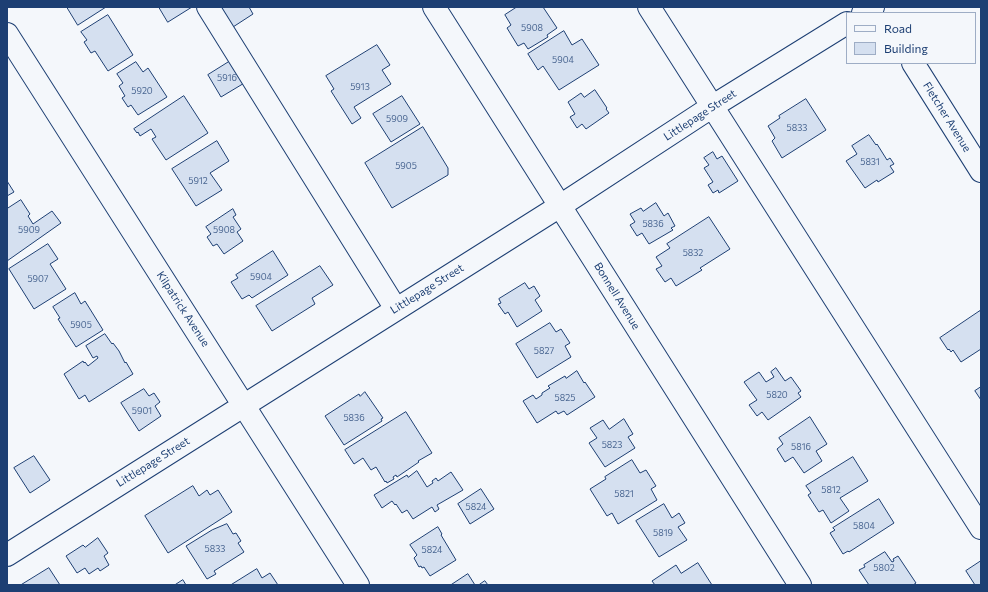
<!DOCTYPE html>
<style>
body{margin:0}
#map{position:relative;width:988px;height:592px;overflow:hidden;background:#f4f7fb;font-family:Commissioner,sans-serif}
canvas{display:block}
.frame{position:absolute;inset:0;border:8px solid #1d3f73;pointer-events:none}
.legend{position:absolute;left:846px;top:12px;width:130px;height:52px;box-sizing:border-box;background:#f4f7fb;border:1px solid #9eadc5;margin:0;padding:5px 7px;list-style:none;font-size:12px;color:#1d3f73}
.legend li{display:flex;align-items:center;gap:8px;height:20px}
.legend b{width:20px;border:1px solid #9eadc5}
</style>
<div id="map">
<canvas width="988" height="592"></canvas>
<div class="frame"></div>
<ul class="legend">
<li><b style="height:5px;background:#f4f7fb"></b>Road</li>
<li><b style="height:11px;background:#d5e0f0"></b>Building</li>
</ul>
</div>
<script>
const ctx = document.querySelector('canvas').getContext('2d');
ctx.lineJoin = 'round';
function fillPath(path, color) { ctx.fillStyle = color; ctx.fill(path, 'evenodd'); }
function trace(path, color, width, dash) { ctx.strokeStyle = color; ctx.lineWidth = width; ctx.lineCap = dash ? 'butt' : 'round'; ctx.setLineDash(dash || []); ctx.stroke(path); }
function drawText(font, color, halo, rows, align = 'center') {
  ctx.font = font + ' Commissioner,sans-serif'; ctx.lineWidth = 3; ctx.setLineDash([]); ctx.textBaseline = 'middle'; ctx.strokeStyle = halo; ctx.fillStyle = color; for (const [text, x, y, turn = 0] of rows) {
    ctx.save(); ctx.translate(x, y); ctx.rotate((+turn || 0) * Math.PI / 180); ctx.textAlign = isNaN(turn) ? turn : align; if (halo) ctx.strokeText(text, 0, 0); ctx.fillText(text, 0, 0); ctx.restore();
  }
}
const building = new Path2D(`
 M67,7h39l-28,18z
 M159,7h33l-24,15z
 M220,7h29l4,7 -20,13z
 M517,7h26l14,21 -10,7 1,2 -20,12 -4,-6 -6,3 -11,-18 4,-3 -6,-10z
 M108,15l25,40 -25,16 -13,-20 -4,2 -7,-11 3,-2 -6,-8z
 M564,31l8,14 10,-6 17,26 -40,25 -16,-24 -5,4 -10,-16z
 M377,45l13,20 -8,5 9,14 -37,23 7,11 -9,6 -21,-33 3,-2 -8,-13z
 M232,60l14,22 -25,15 -13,-22z
 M136,62l7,10 5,-4 19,29 -29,18 -7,-10 -3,2 -6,-9 3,-2 -6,-10 4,-3 -6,-9z
 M595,90l12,18 -1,1 3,4 -23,16 -4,-5 -5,4 -7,-11 5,-3 -7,-12 13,-9 3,4z
 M184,96l24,37 -42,27 -14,-21 4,-2 -5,-8 -11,7 -2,-4 -1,1 -3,-4z
 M402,96l18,28 -29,18 -18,-28z
 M806,99l20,31 -44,28 -10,-17 3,-3 -7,-12 12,-8 -1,-2z
 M423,127l25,41v7l-56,33 -27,-45z
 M869,135l7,10 1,-1 10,16 3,-2 4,6 -4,2 4,6 -16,10 -1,-2 -12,8 -19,-27 11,-7 -5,-8z
 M217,141l12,20 -19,12 12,17 -26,16 -24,-37z
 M713,152l4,7 5,-3 16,25 -19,12 -1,-3 -5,3 -5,-8 5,-3 -9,-14 5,-3 -5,-7z
 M7,181l7,11 -7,4z
 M21,200l9,14 -2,2 5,8 19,-13 9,12 -54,38v-52z
 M656,203l8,13 4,-3 7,13 -4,2 2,2 -24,14 -7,-11 -5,3 -7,-11 5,-3 -5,-8 11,-6 2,3z
 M233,209l3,6 -3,2 8,12 -4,3 6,9 -19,13 -7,-10 -4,2 -6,-9 4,-3 -5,-7z
 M709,217l21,32 -30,19 2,2 -26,16 -5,-8 -6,4 -9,-13 6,-3 -6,-9 14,-9 -3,-4z
 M48,244l10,15 -8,5 16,25 -32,20 -25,-40z
 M273,251l15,24 -36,23 -3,-3 -7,4 -11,-17 7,-4 -2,-3z
 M320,266l13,19 -21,13 3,6 -43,27 -16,-25z
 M525,283l4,6 5,-3 6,10 -5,4 7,11 -25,16 -9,-15 -3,2 -7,-10 3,-1 -2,-4z
 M75,293l6,11 4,-3 18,29 -27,17 -18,-28 2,-1 -7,-11z
 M980,311l1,2v36l-20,13 -8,-12 -2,2 -2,-3 -1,1 -8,-12z
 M550,323l6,9 5,-3 9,14 -5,3 6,11 -34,21 -21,-34z
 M105,334l7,10 1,-1 6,8 6,12 1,-1 7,12 -44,28 -4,-7 -6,4 -15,-25 19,-13 1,2 1,-1 3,4 10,-8 -1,-2 -4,2 -7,-12z
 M776,368l9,13 6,-4 10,14 -3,2 3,4 -33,23 -6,-8 -5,4 -8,-11 8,-5 -13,-18 15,-10 7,10 8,-5 -3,-5z
 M577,371l7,12 1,-1 10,15 -28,18 -3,-4 -6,3 -2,-3 -19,12 -14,-22 10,-6 3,4 6,-4v-2l8,-5 -2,-2 17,-10 1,2z
 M981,387v13l-6,-9z
 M144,389l5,7 5,-3 6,9 -5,4 6,10 -22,15 -18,-28z
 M365,392l18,26 -2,1 1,2 -38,24 -19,-29 34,-22 1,2z
 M406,412l26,41 -14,8 1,1 -22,15 -1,-2 -3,2 1,2 -7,4 -1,-2 -1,1 -9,-15 -5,3 -8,-12 -9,6 -9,-14z
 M810,417l17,27 -11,7 6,10 -18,12 -11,-16 -8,5 -8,-13 6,-5 -4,-6z
 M624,419l9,15 -5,3 7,11 -30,19 -16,-24 8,-5 -7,-10 13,-8 6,9z
 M34,456l16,24 -20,13 -16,-25z
 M853,457l15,24 -28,17 9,13 -18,12 -8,-13 -4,2 -11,-17 3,-2 -5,-7z
 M632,460l8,13 6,-3 10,16 -5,3 6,11 -39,24 -6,-11 -5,3 -17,-27 16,-10 -1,-2z
 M417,471l10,16 6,-4 -1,-2 4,-3 2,3 13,-9 12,18 -26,15 2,4 -4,3 -3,-5 -19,12 -6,-9 -5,3 -6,-9 -1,1 -3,-4 -10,7 -8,-13 33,-20 1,2z
 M193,486l6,10 8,-6 3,5 8,-5 14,22 -64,41 -23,-37z
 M481,489l13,20 -24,15 -12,-20z
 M879,499l15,24 -45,29 -1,-1 -5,3 -13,-21 5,-3 -2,-2z
 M664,504l8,14 7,-5 6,10 -7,4 9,13 -28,17 -23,-36z
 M227,524l6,10 3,-1 5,8 -3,2 6,9 -30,19 2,3 -9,5 -21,-33 26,-16z
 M438,527l4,7 -1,1 15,25 -26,16 -6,-9 -2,1 -1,-2 -2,1 -5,-9 3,-3 -7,-10z
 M98,538l10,15 -4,3 5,9 -9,6 -2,-3 -9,6 -4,-6 -8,5 -11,-17 17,-11 2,2z
 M885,552l7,10 2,-1 -1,-2 5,-3 18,27 -3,2h-44l-10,-15 6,-3 -1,-2z
 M981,561v24h-6l-9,-14z
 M698,563l14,22h-57l-3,-4 24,-16 5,8z
 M49,568l11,17h-39z
 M257,569l5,9 8,-5 8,12h-47z
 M468,574l7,11h-24z
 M183,580l3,5h-11z
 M485,581l3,4h-9z`);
fillPath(building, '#d5e0f0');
trace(building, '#1d3f73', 1);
const minor = new Path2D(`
 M208,7l188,302
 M434,7l366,578
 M649,7l332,521
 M863,13l10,-6
 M7,34l351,551
 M913,63l68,108
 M7,555l553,-349 153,-100 134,-83`);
trace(minor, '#1d3f73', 24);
trace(minor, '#f4f7fb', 22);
drawText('9px', '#4b6792', null, [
 ["5908",532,28],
 ["5904",563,60],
 ["5916",227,78],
 ["5913",360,87],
 ["5920",142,91],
 ["5909",397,119],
 ["5833",797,128],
 ["5831",870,162],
 ["5905",406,166],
 ["5912",198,181],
 ["5836",653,224],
 ["5909",29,230],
 ["5908",224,230],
 ["5832",693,253],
 ["5904",261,277],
 ["5907",38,279],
 ["5905",81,325],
 ["5827",544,351],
 ["5820",777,395],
 ["5825",565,398],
 ["5901",142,411],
 ["5836",354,418],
 ["5823",612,445],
 ["5816",801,447],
 ["5812",831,490],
 ["5821",624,494],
 ["5824",476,507],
 ["5804",864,526],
 ["5819",663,533],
 ["5833",215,549],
 ["5824",432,550],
 ["5802",884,568]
]);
drawText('11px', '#1d3f73', '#f4f7fb', [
 ["Littlepage Street",700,115,-33],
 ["Fletcher Avenue",947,117,58],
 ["Littlepage Street",427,289,-32],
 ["Bonnell Avenue",617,296,58],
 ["Kilpatrick Avenue",183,309,57],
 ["Littlepage Street",153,462,-32]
]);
</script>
